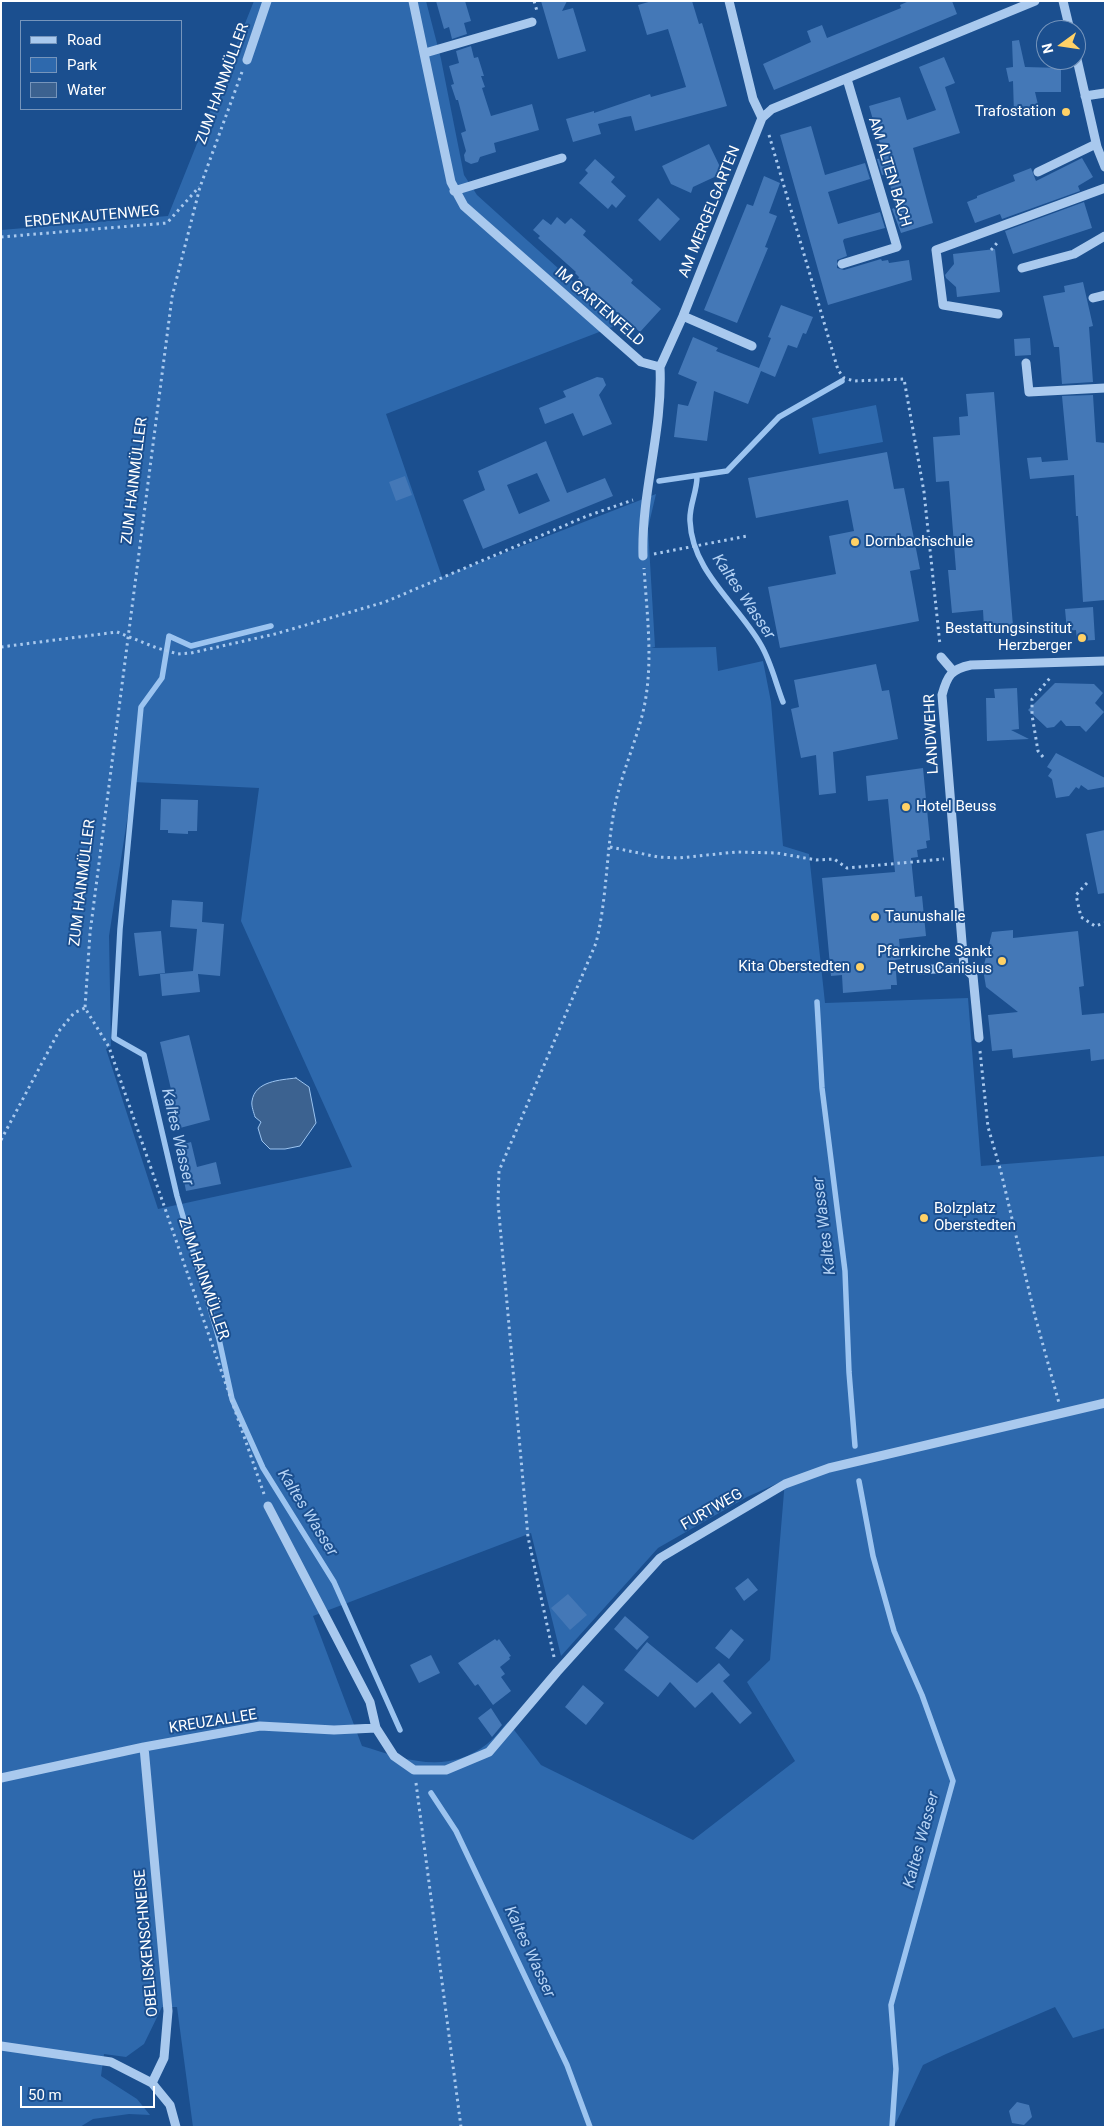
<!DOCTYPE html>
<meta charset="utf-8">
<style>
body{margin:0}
#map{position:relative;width:1106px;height:2128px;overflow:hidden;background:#1b4f8f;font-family:Roboto,sans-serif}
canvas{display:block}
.frame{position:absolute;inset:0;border:2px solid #fff;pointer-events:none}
.legend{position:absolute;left:20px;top:20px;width:162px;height:90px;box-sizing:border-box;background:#1b4f8f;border:1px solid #7695bc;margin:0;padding:6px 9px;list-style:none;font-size:15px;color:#fff}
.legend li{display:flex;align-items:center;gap:10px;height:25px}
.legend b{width:25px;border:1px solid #7695bc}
.north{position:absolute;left:1036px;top:20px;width:50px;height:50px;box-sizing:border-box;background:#1b4f8f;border:1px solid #7695bc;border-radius:50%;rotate:256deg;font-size:14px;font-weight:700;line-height:20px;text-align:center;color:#fff}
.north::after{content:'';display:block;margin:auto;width:18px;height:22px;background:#ffd166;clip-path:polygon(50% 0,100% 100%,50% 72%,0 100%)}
.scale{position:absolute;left:20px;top:2086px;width:135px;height:22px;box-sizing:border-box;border:2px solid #fff;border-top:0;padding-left:6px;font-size:15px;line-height:18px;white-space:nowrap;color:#fff;-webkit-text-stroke:4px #1b4f8f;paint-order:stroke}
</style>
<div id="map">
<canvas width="1106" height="2128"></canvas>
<div class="frame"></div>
<ul class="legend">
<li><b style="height:6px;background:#a9c9ee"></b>Road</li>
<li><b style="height:14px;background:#2e69ad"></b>Park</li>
<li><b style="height:14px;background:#3c6290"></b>Water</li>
</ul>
<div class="north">N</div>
<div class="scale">50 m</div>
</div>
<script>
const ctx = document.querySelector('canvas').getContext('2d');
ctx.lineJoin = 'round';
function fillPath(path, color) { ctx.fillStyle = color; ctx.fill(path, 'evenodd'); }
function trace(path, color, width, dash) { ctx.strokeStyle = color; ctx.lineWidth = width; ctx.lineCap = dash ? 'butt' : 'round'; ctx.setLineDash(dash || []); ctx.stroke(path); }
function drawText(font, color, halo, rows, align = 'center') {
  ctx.font = font + ' Roboto,sans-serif'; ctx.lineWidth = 4; ctx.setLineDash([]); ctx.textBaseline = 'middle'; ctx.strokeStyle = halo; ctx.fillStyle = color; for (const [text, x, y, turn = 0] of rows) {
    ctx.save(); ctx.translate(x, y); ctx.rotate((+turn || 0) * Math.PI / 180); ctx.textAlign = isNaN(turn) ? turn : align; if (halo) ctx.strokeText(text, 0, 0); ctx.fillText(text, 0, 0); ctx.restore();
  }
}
fillPath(new Path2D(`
 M254,1h172l15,58 23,116 13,20 143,129 -234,90 56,163 214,-83 -8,34 7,119 -4,1 65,-1 2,24 45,-10 8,41 12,144 26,8 16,149 143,-5 13,168 124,-10v872l-32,10 -18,-31 -109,47 -23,11 -29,62h-701l-16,-120h-15l-18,37 -18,13 -22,-3 -3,22 36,23 13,16 -21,-1 -36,5 -13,8h-79v-1897l167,-14zM133,782l126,6 -18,133 111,246 -194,42 -52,-160 5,-3 -2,-110zM785,1480l-15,180 -23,22 48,79 -102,79 -152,-75 -33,-43c-7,7 -13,16 -21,22 -41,32 -82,15 -125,2l-49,-130 218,-83 30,123 97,-108 89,-51z
 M876,405l7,37 -64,12 -7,-36z`), '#2e69ad');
const water = new Path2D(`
 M296,1078l13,9 7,36 -16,23 -15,3h-15l-8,-8 -4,-13 3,-6 -6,-5c-1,-4 -4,-11 -3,-16 3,-20 28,-21 44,-23z`);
fillPath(water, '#3c6290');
trace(water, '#9cc4f0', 1);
trace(new Path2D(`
 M697,477c0,15 -8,29 -7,44 2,51 48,83 71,124 10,17 15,39 22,57
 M659,481l68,-10 52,-54 63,-36
 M271,626l-80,20 -22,-10 -7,42 -21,29 -21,222 -6,109 30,17 33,141 42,143 13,60 31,69 71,114 66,148
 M817,1002l5,86 23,183 4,101 6,74
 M859,1481l14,75 21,75 28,64 31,86 -62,224 5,64 -4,58
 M431,1793l25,38 111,234 23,62`), '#9cc4f0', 5.5);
fillPath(new Path2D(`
 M436,1h29l6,20 -7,2 3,11 -15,5 -3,-12 -5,2z
 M541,1h26l-5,10 11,-3 13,43 -28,8z
 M652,1h40l7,23 3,-1 25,83 -92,25 -4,-15 -6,1 -27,7 3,10 -28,8 -7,-23 28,-8v2l56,-19 1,3 35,-10 -18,-58 -21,6 -9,-30z
 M909,1h43l5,13 -183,76 -11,-26 48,-22 -4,-11 15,-6 5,13 74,-30 -1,-3z
 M1019,40l6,27 36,1v24h-26l4,17 -25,5 -1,-33 -4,1 -3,-14 7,-1 -1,-26z
 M471,46l3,12 4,-1 6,19h-3l4,11 -3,1 9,28 41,-12 7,26 -45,13 2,9 -16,5 -2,5 -7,2 -6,-3 -1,-6 2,-4 -5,-18 5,-2 -8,-31h-2l-5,-15 3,-1 -5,-18 10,-3 -3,-12z
 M944,57l11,26 -10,4 15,46 -47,15 20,75 -32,10 -9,-24 4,-2 -9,-33 -5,1 -5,-16 7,-1 -15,-52 31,-9 7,23 29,-10 -17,-43z
 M811,126l14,49 40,-12 5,16 -42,13 10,32 42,-12 5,16 -41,11 -1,2 4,15 -10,4v8l7,2 37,-11 1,2 6,-1 1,3 20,-3 3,20 -84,25 -48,-170z
 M709,144l14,29 -30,14 -2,6 -20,-9 -9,-18z
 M1082,158l11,19 -15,9 2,5 -78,28 -2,-5 -25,9 -8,-21 10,-4v-2l38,-15 -2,-6 18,-7 5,13z
 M595,159l20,18 -4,5 15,14 -10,12 -4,-4 -4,5 -29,-26 9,-10 -3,-3z
 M764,176l16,7 -11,30 8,3 -12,31 3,1 -31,75 -33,-13 43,-106 6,2z
 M658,198l22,21 -20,22 -22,-21z
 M1084,202l8,26 -79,26 -8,-23z
 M557,217l8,7 6,-6 15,13 -3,4 50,45 -2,3 30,26 -21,23 -62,-53 1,-2 -4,-4 1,-1 -38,-34 2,-2 -7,-6 10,-11 8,6z
 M995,249l5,43 -43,5 -1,-10 -10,-9 -1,-3 9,-11 -1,-10z
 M1083,282l10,44 -4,1 4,55 -31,2 -3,-37h-5l-11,-51 22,-4 -1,-6z
 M781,305l32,12 -7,17 -3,-1 -6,15 -9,-3 -13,32 -14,-6 -13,33 -34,-13 -7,50 -33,-4 4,-33 10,2 9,-24 -19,-8 15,-37 25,11 -2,3 43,17 12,-30 -3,-1z
 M1030,338l1,17 -16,1 -1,-17z
 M597,377l6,1 3,7 -7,10 13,29 -29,12 -10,-23 -28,11 -6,-16 27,-11 -3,-6z
 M994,392l19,234 -29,2 -1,-18 -31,3 -4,-43h8l-7,-89 -13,1 -3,-45 27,-2 -1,-18 9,-1 -2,-22z
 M1093,395l3,47 9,1v157l-22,2 -5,-86h-2l-2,-41 -44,4 -3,-21 14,-1 1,5 26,-2 -6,-64z
 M546,441l21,52 38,-15 8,18 -130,53 -20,-49 22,-10 -7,-19zM537,473l13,28 -31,13 -12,-29z
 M887,452l7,37 10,-1 16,81 -10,2 9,50 -139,27 -12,-61 68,-13 -7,-38 25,-5 -6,-31 -92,18 -8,-40z
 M405,476l7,19 -16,6 -7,-19z
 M1093,607l2,33 -18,1 -1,-11 -9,1 -2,-22z
 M876,664l6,27 7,-1 9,49 -65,13 3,41 -17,2 -3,-40 -15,3 -10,-49 8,-2 -5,-27z
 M1055,683l39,1 9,9 -8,10 9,9 -18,20 -6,-6h-14l-5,-6 -7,7 -7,1 -19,-18z
 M1017,688l2,41 -8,1 18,9 -42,2 -1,-43h9l-1,-9z
 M1056,753l49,25v9l-17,3 -7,-5 -2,4 -3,-2 -7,9 -13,2 -4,-19 -4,-3 4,-6 -5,-3z
 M923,768l7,72 -4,1 1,7 -10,2 1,7 -7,1 4,39 7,-1 4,40 -27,3 2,20 -6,1 2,25h-6v4l-48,4 -1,-18 -11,1 -9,-98 73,-6 -7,-73 -20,2 -2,-25z
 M161,799l37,1 -1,31h-9v3l-20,-1v-3h-8z
 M1105,830v63l-7,1 -12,-60z
 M172,900l31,2 -1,20 22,2 -4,52 -22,-2 2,18 -38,4 -2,-22 33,-3 4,-42 -27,-2z
 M1013,930v8l65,-7 6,55 -5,1 3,28 23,-2v46l-14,2 -1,-12 -77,9 -1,-9 -20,2 -4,-36 30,-3 -32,-25 -3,-18 9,-37z
 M161,931l4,42 -26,3 -5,-43z
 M189,1035l21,85 -30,8 -20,-86z
 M191,1142l6,25 19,-5 5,22 -35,7 -9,-45z
 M748,1578l10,12 -14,11 -9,-13z
 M568,1594l19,21 -17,15 -19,-22z
 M625,1616l24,21 -12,13 -23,-21z
 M731,1629l13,11 -15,19 -14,-11z
 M495,1639l2,2 2,-2 12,17 -2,1 1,2 -10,8 5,7 -4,3 10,14 -18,14 -15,-21 -3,2 -17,-23z
 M647,1642l50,41 22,-20 11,12 -7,6 29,32 -12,11 -28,-32 -17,16 -25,-26 -12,15 -34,-27z
 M431,1655l9,18 -21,10 -9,-18z
 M583,1685l21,18 -18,22 -21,-18z
 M491,1708l11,17 -10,12 -14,-19z
 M1017,2102l12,3 3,12 -8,8 -12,-2 -3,-12z`), '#4478b7');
trace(new Path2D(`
 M534,1l3,10
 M242,72l-42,115 -28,110 -82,636 -5,75 24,39 155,447
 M769,135l69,235 6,8 10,3 50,-2 20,113 16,153
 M1,237l166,-14 32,-36
 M991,250l6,-7
 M654,554l93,-18
 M1,647l116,-15 40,16 21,6 13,-1 84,-19 110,-32 202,-86 46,-16
 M1043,757l-5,-6 -6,-36v-16l18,-21v-3
 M610,847l48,10 21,1 57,-6 41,1 39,7 18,-1 13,9 97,-9
 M1087,883l-11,12 5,22 14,9 10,-3
 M980,1051l8,76 13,45 34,144 24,87
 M1,1140l58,-109 15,-18 11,-5
 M554,1657l-26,-120 -30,-334 1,-32 97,-228c11,-44 10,-88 18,-132 6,-34 21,-66 29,-99 11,-47 4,-96 1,-144
 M416,1783l45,344`), '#a9c9ee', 3, [2.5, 4]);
trace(new Path2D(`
 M413,1l38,181 13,24 177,156 19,5c3,64 -19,125 -17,189
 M729,1l24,98 9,19 10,-9 263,-108
 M1063,1l7,29
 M425,53l107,-31
 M1076,55l21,92 8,20
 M247,60l20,-59
 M1085,96l20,-3
 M1038,172l58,-28
 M454,191l108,-33
 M842,264l55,-17 -50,-168
 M1022,268l52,-14 31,-18
 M1093,298l12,-3
 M998,314l-55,-9 -7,-55 169,-62
 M683,316l69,30
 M1026,363l3,29 76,-4
 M660,367l23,-51 79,-198
 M941,657l12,14
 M964,967l9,9 6,62
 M919,970l45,-3 -22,-272c5,-19 9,-26 29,-30l134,-4
 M268,1506l102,196 6,26 18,28 20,14h32l43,-18 68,-80 103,-114 125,-74 44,-16 276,-65
 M144,1747l24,264 -4,47 -12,25
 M1,1778l143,-31 116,-21 74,4 42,-2
 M1,2046l110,16 41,21 18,22 6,22`), '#a9c9ee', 9);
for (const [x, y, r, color] of [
 [1066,112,5,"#ffd166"],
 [855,542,5,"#ffd166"],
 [1082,638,5,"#ffd166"],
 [906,807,5,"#ffd166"],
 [875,917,5,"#ffd166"],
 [1002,961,5,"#ffd166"],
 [860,967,5,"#ffd166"],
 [924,1218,5,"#ffd166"]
]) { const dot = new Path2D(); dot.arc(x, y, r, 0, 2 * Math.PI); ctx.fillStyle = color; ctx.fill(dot); trace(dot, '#1b4f8f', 2); }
drawText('15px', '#fff', '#1b4f8f', [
 ["ZUM HAINMÜLLER",223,84,-70],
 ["AM ALTEN BACH",889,172,73],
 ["AM MERGELGARTEN",710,212,-68],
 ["ERDENKAUTENWEG",92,217,-5],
 ["IM GARTENFELD",599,307,41],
 ["ZUM HAINMÜLLER",135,481,-83],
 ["LANDWEHR",932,734,-93],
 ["ZUM HAINMÜLLER",83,883,-83],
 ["ZUM HAINMÜLLER",203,1279,71],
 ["FURTWEG",712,1510,-30],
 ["KREUZALLEE",213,1722,-9],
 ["OBELISKENSCHNEISE",147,1943,-95]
]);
drawText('15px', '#fff', '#1b4f8f', [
 ["Trafostation",1056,112],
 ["Dornbachschule",865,542,"left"],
 ["Bestattungsinstitut",1072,629],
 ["Herzberger",1072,646],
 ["Hotel Beuss",916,807,"left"],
 ["Taunushalle",885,917,"left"],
 ["Pfarrkirche Sankt",992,952],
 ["Petrus Canisius",992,969],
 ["Kita Oberstedten",850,967],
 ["Bolzplatz",934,1209,"left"],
 ["Oberstedten",934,1226,"left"]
], 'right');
drawText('italic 16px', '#b5d3f5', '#1b4f8f', [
 ["Kaltes Wasser",743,597,56],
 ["Kaltes Wasser",177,1137,77],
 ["Kaltes Wasser",825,1226,-97],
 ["Kaltes Wasser",307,1513,58],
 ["Kaltes Wasser",922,1840,-75],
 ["Kaltes Wasser",529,1952,65]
]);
</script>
